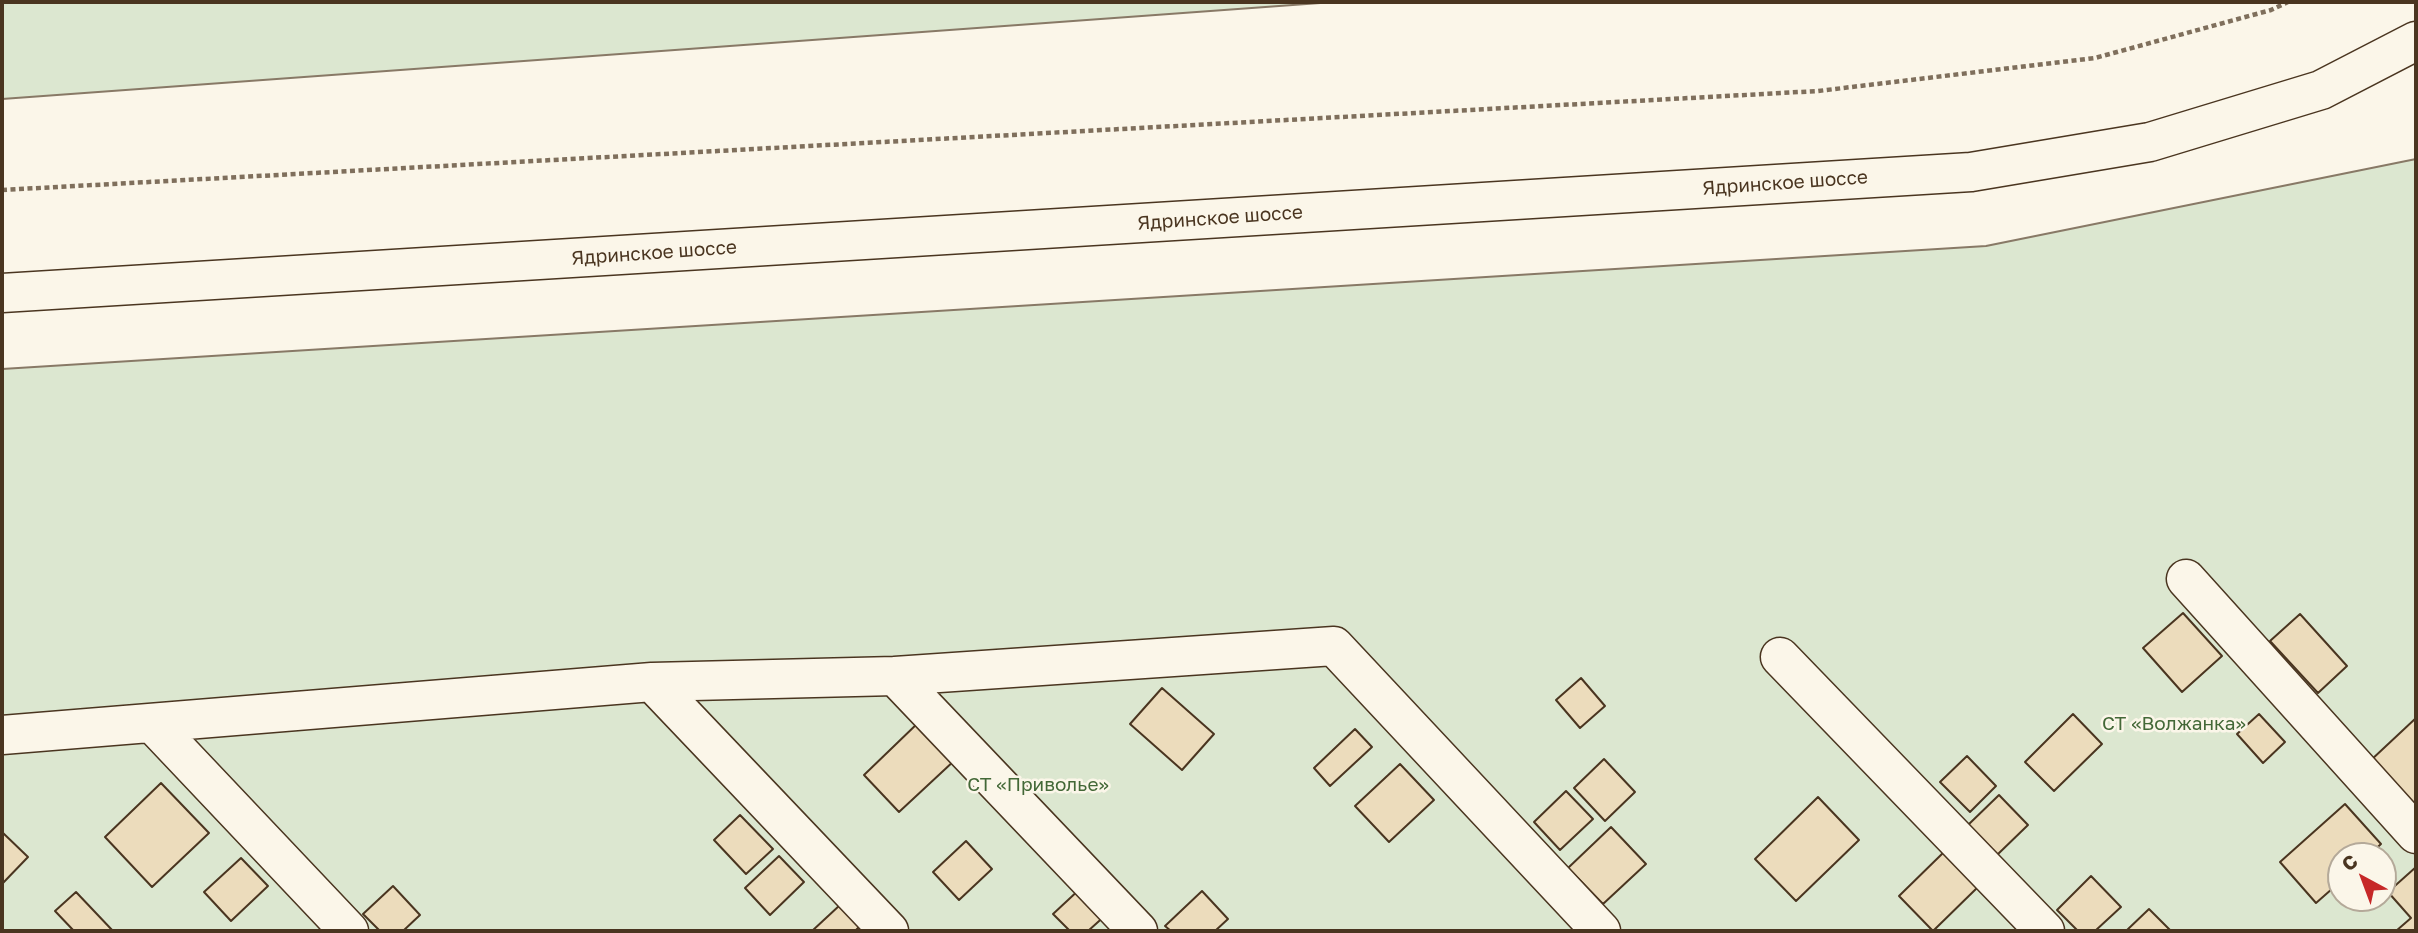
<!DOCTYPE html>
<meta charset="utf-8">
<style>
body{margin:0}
#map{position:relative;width:2418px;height:933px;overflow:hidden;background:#fbf6e9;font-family:"Golos Text",sans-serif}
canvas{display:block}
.frame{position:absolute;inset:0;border:4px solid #4a3520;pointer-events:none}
.north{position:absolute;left:2327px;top:842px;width:70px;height:70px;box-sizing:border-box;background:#fbf6e9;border:2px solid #b4a999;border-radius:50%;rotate:319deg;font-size:19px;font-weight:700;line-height:28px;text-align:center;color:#4a3520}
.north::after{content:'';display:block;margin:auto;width:24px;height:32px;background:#c62828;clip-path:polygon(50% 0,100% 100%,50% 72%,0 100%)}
</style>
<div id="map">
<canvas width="2418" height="933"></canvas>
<div class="frame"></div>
<div class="north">С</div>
</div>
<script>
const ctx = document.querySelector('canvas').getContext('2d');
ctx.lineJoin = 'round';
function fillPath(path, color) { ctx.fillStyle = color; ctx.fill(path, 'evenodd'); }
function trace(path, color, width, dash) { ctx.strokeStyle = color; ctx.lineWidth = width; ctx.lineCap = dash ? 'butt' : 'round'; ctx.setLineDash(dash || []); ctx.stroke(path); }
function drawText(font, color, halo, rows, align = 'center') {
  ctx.font = font + ' "Golos Text",sans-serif'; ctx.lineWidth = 5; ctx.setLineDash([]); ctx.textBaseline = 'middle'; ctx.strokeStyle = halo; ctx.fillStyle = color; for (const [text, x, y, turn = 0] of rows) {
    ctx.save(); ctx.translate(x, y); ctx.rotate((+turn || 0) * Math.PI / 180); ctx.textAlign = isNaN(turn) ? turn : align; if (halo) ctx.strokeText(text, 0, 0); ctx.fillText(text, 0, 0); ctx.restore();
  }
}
const green = new Path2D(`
 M2,2h1332l-1332,97z
 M2416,159v772h-2414v-562l1984,-123zM2341,856h42v42h-42z`);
fillPath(green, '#dce7d0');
trace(green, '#887966', 2);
const building = new Path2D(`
 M2183,613l39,43 -40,36 -39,-44z
 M2300,614l47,52 -29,27 -48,-52z
 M1581,678l24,28 -25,22 -24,-28z
 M1162,688l52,46 -32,36 -52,-46z
 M2073,714l29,30 -48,47 -29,-29z
 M2259,714l26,28 -22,21 -26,-29z
 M2416,718v84l-5,4 -41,-45z
 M920,721l36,38 -57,53 -35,-37z
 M1355,729l17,18 -42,39 -16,-18z
 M1967,756l29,30 -26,26 -30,-30z
 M1604,759l31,33 -30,29 -31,-33z
 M1400,764l34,36 -45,42 -34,-36z
 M161,783l48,50 -57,54 -47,-50z
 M1566,791l27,28 -33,31 -26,-28z
 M1999,795l29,30 -31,30 -29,-30z
 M1818,797l41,43 -63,61 -41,-42z
 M2345,804l36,40 -13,12h-27v25l-25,22 -36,-41z
 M740,815l33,34 -27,25 -32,-34z
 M1611,827l35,37 -43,40 -35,-36z
 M2,832l26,25 -26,27z
 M966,841l26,28 -33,31 -26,-28z
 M1945,851l34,35 -46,45 -34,-35z
 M779,856l25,26 -34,33 -25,-27z
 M241,858l27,28 -37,35 -27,-29z
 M2416,867v64h-20l15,-13 -23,-26z
 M2091,876l30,31 -26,24h-17l-21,-21z
 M393,886l27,29 -17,16h-23l-17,-17z
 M1082,887l26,26 -20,18h-18l-17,-17z
 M1202,891l26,28 -13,12h-44l-6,-5z
 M76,892l37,39h-39l-19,-20z
 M840,905l20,21 -5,5h-43z
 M2149,909l22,22h-45z`);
fillPath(building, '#ecdcbc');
trace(building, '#4a3520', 2);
const minor = new Path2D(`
 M2186,579l230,255
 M1780,657l265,274
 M895,676l439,-30 267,285
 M652,682l243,-6 243,255
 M153,724l196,207
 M2,735l650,-53 237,249`);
const major = new Path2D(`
 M2,293l1969,-121 179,-30 171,-52 95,-49`);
trace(minor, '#4a3520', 41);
trace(major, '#4a3520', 41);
trace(new Path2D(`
 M2,190l1816,-99 277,-33 176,-48 17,-8`), '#7f6f5c', 4.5, [5, 3.5]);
trace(minor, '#fbf6e9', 38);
trace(major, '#fbf6e9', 38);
drawText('19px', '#4a3520', '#fbf6e9', [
 ["Ядринское шоссе",1785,183,-4],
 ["Ядринское шоссе",1220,218,-4],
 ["Ядринское шоссе",654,253,-4]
]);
drawText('19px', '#436837', '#fbf6e9', [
 ["СТ «Волжанка»",2174,724],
 ["СТ «Приволье»",1038,785]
]);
</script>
